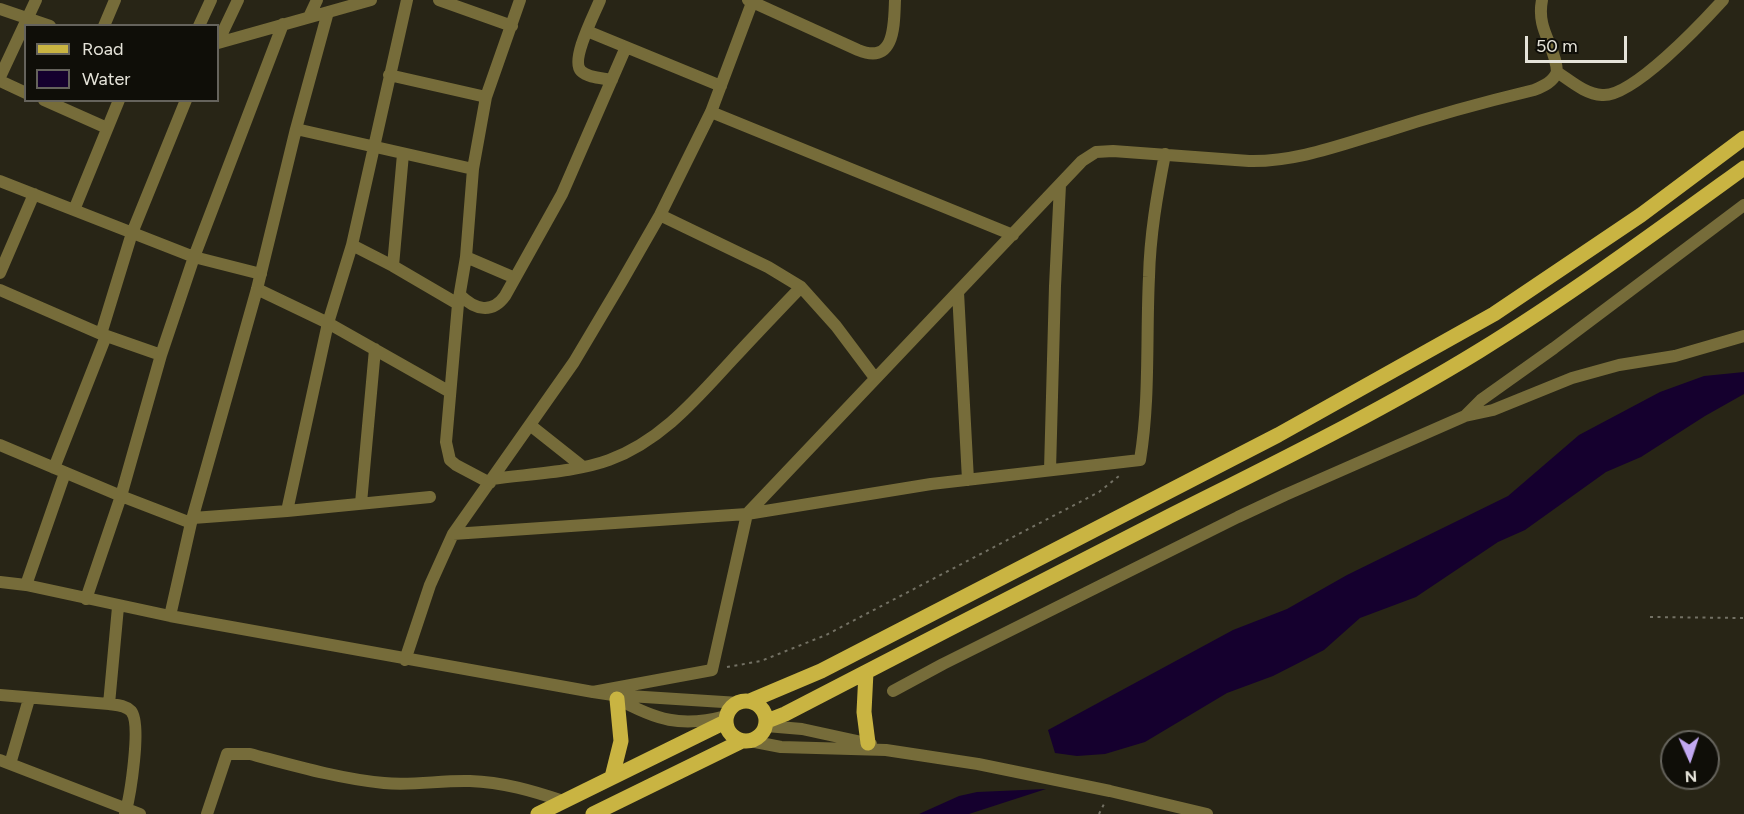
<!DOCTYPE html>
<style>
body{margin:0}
#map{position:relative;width:1744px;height:814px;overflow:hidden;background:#282516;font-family:Figtree,sans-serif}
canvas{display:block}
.legend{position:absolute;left:24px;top:24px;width:195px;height:78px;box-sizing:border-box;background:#0f0e08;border:2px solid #65635c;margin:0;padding:8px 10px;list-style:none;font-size:18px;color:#e5e3d9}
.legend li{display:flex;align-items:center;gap:12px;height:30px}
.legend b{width:30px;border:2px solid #65635c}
.north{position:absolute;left:1660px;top:730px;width:60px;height:60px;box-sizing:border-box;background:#0f0e08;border:2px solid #65635c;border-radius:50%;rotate:177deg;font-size:16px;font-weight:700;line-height:24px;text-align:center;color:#e5e3d9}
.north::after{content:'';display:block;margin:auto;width:21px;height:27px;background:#c2a8f2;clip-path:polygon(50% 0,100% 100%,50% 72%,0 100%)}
.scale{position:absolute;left:1525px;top:36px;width:102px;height:27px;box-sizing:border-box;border:3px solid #e5e3d9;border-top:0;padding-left:8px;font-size:18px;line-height:21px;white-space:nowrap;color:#e5e3d9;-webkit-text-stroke:4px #0f0e08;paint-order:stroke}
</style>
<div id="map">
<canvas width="1744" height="814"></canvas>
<ul class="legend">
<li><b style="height:8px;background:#c9b442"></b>Road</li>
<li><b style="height:16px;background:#15002e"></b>Water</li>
</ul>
<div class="north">N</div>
<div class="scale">50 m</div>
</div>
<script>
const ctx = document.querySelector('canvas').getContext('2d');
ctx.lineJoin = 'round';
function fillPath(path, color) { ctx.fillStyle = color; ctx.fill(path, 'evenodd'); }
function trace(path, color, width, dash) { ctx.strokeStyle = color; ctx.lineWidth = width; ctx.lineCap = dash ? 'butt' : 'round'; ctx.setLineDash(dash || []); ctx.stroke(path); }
fillPath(new Path2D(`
 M1744,372v22l-39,22 -64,41 -35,15 -81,58 -27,12 -82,55 -56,21 -36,32 -51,26 -46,17 -82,49 -40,12 -28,2 -22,-3 -7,-23 185,-100 54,-21 60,-34 161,-79 71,-61 81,-43 44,-16z
 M1046,789l-77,25h-50l40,-18 18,-4z`), '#15002e');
trace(new Path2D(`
 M1650,617l94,1
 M727,667l34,-6 65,-26 273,-143 20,-16
 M1099,814l6,-12`), '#737164', 2, [3, 4.5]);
trace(new Path2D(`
 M439,0l73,26
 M600,0c-5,13 -30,60 -19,71 7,7 22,7 31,9
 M748,0l110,50c37,15 36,-24 37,-50
 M0,9l50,17
 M309,17l8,-17
 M104,26l11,-26
 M199,26l12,-26
 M587,31l134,55
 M218,42l20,-42
 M218,43l153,-43
 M1557,72c14,9 28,22 45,23 30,3 100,-72 121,-95
 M389,75l97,22
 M0,77l36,-77
 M0,81l26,12
 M44,100l63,28
 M711,112l302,123
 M296,129l177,40
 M0,181l194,76 67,17
 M74,210l45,-110
 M660,215l108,52 33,20 35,39 39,52
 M352,245l41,21 65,38
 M466,257l49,21
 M393,266l10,-112
 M0,273l34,-79
 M257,289l71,34 122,69
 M0,290l101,44 60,21
 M958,292l10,188
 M460,295c15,15 32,19 45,1l57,-102 64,-147
 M101,334l31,-101 54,-133
 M1465,416l28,-6 79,-32 47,-13 56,-9 69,-20
 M530,425l53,42
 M0,445l121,51 70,27
 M54,468l52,-132
 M1050,470l5,-184 5,-101
 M492,479c36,-5 85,-7 117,-19 52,-19 87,-61 123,-100 23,-25 46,-49 69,-73
 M490,483l-34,-18 -6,-5 -4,-18 12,-138 8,-47 7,-88 13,-72 34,-97
 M361,503l14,-154
 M287,511l41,-188 24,-78 55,-245
 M193,518l94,-7 143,-14
 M453,534l294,-20 184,-30 209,-24c10,-60 6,-123 9,-183 1,-42 8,-82 16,-123
 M0,582l26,3 144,31 423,76 20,3 126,8
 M26,585l39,-112
 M86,599l35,-103 40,-141 33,-98 89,-233
 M170,616l21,-93 66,-234 39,-160 32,-117
 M405,660l25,-75 23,-51 121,-172 47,-79 39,-68 51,-103 42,-112
 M893,691l50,-27 295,-147 47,-22 180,-79 16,-16 73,-52 190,-143
 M593,692l119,-22 35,-156 335,-353 14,-9 17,-1 136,10c47,1 91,-16 135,-29 49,-16 100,-30 150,-42 10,-4 19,-8 23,-18 -1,-27 -21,-41 -15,-72
 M0,695l109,9c7,1 16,1 22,7 11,13 -1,86 -6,103
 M616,698c40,22 65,30 110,18
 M109,704l9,-97
 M766,726l36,3 69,15
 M750,741l31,6 105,3 92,14 132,27 97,23
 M0,760l140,54
 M10,764l19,-65
 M207,814l20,-60h23c42,11 90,25 134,29 29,3 57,-3 86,-2 33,1 63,10 93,20`), '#766c3a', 12);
trace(new Path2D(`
 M866,672l-2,40 4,31
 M726 721a20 20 0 1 1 40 0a20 20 0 1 1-40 0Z
 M750,701l71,-30 457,-236 216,-121 147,-99 103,-77
 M767,721l18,-7c127,-66 253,-131 381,-196 105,-53 212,-105 313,-167 91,-56 178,-120 265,-183
 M612,777l9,-36 -4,-42
 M538,814l187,-92
 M593,814l149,-73`), '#c9b442', 15);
</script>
